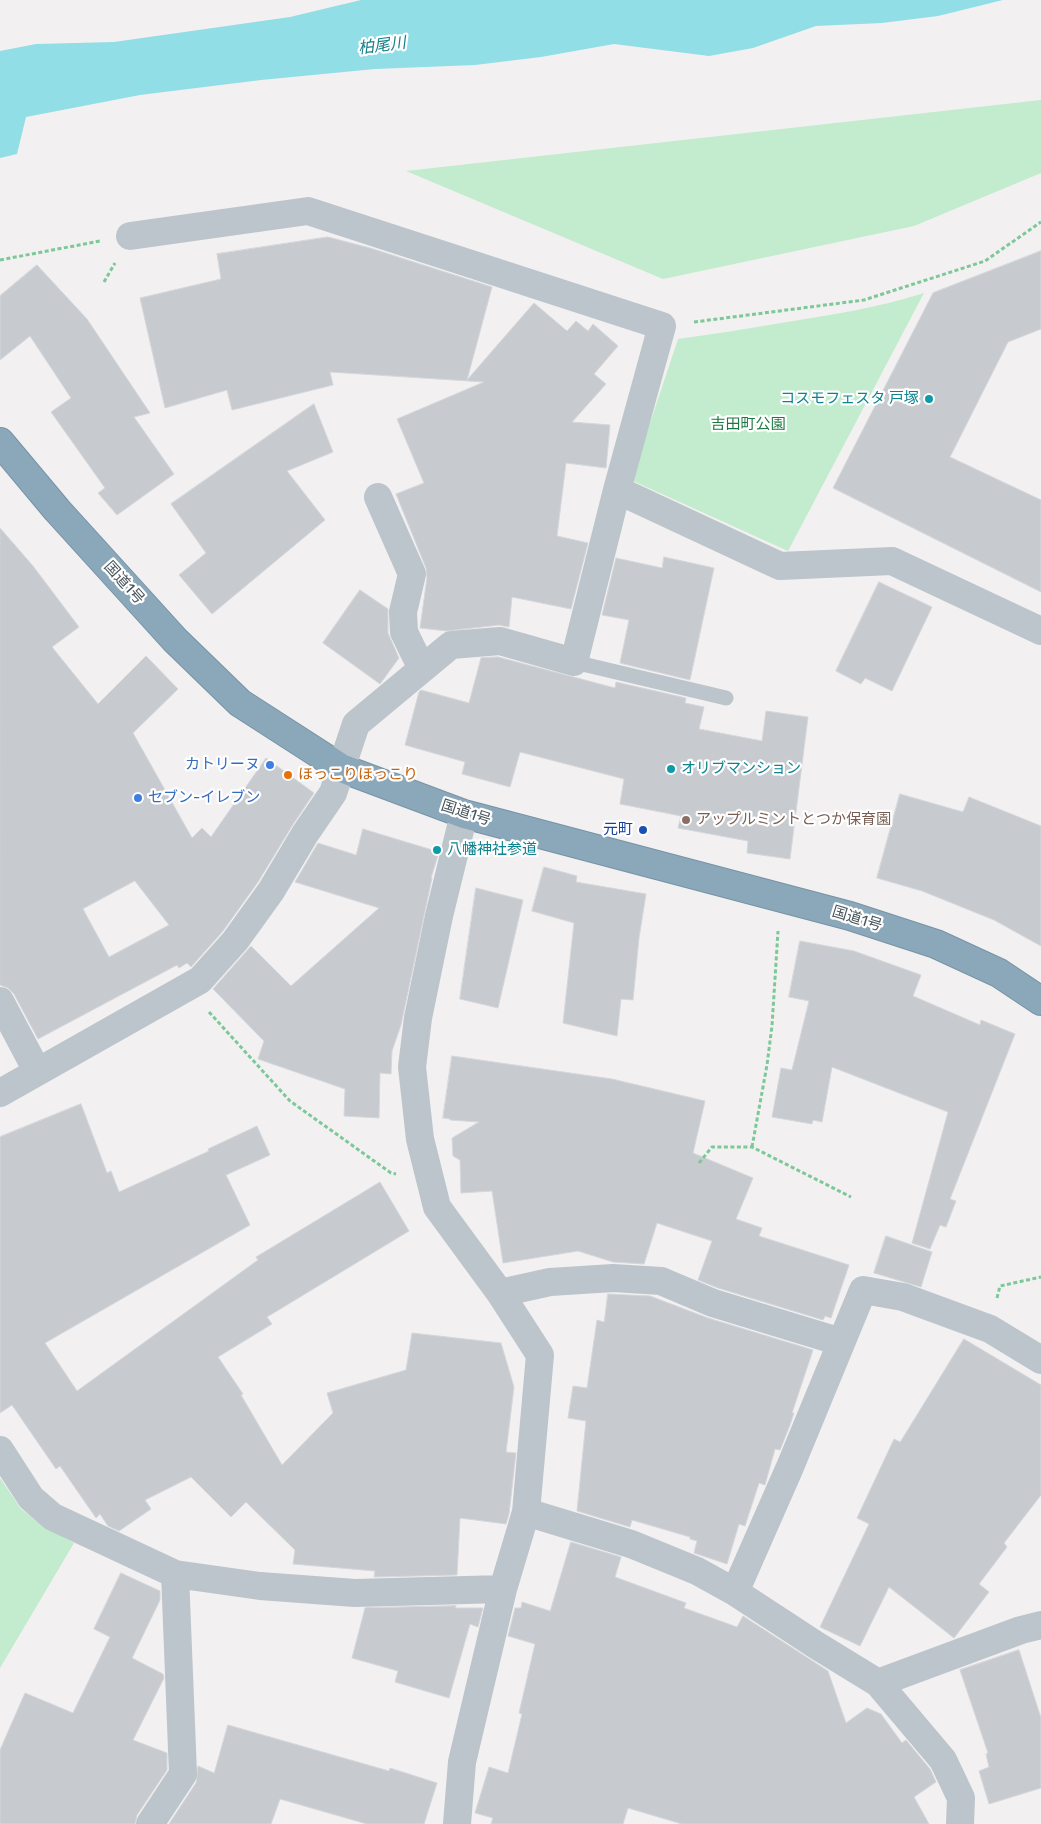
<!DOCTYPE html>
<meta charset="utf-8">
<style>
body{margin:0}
canvas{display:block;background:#f2f0f0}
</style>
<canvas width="1041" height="1824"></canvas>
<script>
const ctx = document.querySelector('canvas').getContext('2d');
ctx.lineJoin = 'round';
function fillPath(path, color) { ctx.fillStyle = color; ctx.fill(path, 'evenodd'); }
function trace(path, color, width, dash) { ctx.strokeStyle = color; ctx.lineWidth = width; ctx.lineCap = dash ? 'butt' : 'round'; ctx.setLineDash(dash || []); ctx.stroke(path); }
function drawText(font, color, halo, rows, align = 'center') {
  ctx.font = font + ' Rubik,"Noto Sans JP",sans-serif'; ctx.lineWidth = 4.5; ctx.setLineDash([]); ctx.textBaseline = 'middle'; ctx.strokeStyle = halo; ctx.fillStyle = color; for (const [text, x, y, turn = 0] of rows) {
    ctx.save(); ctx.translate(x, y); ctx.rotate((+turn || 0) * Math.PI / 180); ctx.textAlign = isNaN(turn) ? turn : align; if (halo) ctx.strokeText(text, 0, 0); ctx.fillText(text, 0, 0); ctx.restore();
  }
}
fillPath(new Path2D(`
 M1041,100v73l-127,53 -251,53 -257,-108z
 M924,293l-136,258 -157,-71 47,-141c35,-5 69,-10 103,-16 49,-8 96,-15 143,-30z
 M0,1478l21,31 25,19 28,15 -74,125z`), '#c2eccd');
fillPath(new Path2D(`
 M361,0h642l-65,16 -56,7 -66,3 -63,22 -44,8 -95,-12 -73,13 -66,8 -100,4 -114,11 -121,15 -114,22 -9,37 -17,4v-107l36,-7 78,-2 176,-25z`), '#92dee6');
const building = new Path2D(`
 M328,237l42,11 122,39 -25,93 67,-77 33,28 9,-10 12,10 5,-7 25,22 -24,28 12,10 -34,38 38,3 -4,43 -40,-5 -9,73 31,7 -17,66 -59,-12 -3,30 -10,-2 -52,6 -27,-3 7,-50 -1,-10 -30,-74 28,-11 -27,-64 87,-37 -154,-10 3,13 -101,25 -5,-20 -62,18 -25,-110 81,-19 -4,-25z
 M1041,251v78l-33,13 -58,115 91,43v92l-208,-104 100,-195z
 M37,265l50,54 63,94 -16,4 40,57 -57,41 -19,-22 7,-5 -54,-76 20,-14 -41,-62 -30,24v-64z
 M314,404l19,48 -46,19 38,49 -113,94 -33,-39 27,-22 -35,-49z
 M0,528l33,38 46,61 -27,20 46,57 48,-48 32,33 -45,44 59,105 10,-10 9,9 55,-79 48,35 -22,33 -34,56 -35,49 -32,36 -4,-4 -8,5 -2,-3 -139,74 -24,-45 -6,-6 -8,-3zM135,881l34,44 -60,32 -26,-48z
 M664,557l50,11 -24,112 -70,-17 9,-43 -27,-5 14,-57 46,10z
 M879,582l53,25 -40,84 -27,-13 -4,6 -25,-13z
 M360,590l28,19v24l11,25 -19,26 -57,-41z
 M498,657l117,31 1,-6 70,16 -1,5 19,4 -5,22 63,12 4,-30 42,6 -18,142 -43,-6 1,-12 -70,-13 3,-12 -61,-12 4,-25 -104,-27 -10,35 -48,-13 3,-12 -60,-17 14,-53 2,-2 48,13 12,-45z
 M900,794l63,18 6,-15 72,29v120l-47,-26 -72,-29 -45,-13z
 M363,829l76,23 -8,26h1l-31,147 -9,26 -1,23 -11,-1 -1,45 -35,-2 1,-27 -87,-30 6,-18 -51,-52 38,-43 40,40 88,-78 -84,-26 23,-39 38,12z
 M544,867l33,9 -1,6 70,12 -7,44 -6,62 -12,-1 -4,37 -54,-13 11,-100 -42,-12z
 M476,888l47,12 -25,108 -38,-9z
 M800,941l54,10 67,24 -8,21 67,29 1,-5 34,14 -65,165 6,2 -10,26 -6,-2 -10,24 -18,-6 36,-131 -116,-45 -10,55 -9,-2 -1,4 -40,-7 9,-49 11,2 17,-69 -20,-4z
 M452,1056l160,23 93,22 -12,52 60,25 -17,41 26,9 -3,8 90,29 -18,53 -6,-2 -2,4 -105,-32 -20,-8 14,-39 -55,-18 -13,41 -31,-2 -35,-11 -75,12 -11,-72 -31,2 -1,-33 -7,-4 -1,-18 27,-16 -29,-2v-1l-7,-1z
 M81,1104l26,69 4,-2 8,21 90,-41 -1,-2 49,-23 13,29 -44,20 24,50 -205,118 32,48 181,-131 -2,-3 124,-75 29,49 -142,86 5,7 -54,33 25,37 -2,1 41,70 51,-52 -6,-20 79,-23 6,-37 89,10 13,44 -8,65 10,1 -7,61 -3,10 -46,-6 -3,57 -83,2 1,-6 -82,-7 2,-14 -49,-48 -15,15 -40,-40 -46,23 6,9 -32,22 -11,-5 -8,-12 -4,4 -36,-52 -4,3 -44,-64 -12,8v-276z
 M886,1236l46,16 -11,35 -47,-14z
 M608,1294l42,2 58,22 105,32 -21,63h2l-4,12 -10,25 -5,-1 -10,36 -6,-2 -14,43 -6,-2 -12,40 -33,-11 3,-12 -7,-2v-2l-58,-17 -2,7 -53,-16 9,-90 -18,-3 5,-32 14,2 10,-68 7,2z
 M964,1339l77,46v110l-37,48 3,4 -28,37 10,8 -35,46 -65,-51 -29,59 -40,-19 49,-103 -12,-6 37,-79 6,3z
 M571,1542l50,15 -6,20 71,26 -2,5 53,19 6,-11 85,55 18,52 21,-15 14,6 21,29 4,-3 24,29 6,13 -22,15 15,27h-247l-54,-16 -5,16h-132l2,-6 -18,-5 14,-46 19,6 14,-59 -3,-1 16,-69 -27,-8 7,-28h6l1,-6 28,9z
 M121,1573l39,18v9l-28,58 31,16 1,4 -31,62 34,13v17l-30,45 -2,9h-135v-74l25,-57 48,20 37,-76 -16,-8z
 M456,1606l-1,2h28l-5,19 -8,-3 -21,74 -54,-16 3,-11 -46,-13 13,-50z
 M1019,1650l22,68v70l-52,16 -10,-33 10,-4 -3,-13 2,-1 -28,-83z
 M228,1725l161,46 1,-3 47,15 -13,41h-57l-87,-25 -9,25h-102l27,-41 2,-17 16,7z`);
fillPath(building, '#c7cbcf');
trace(building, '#d4d7db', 1);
const highway = new Path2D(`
 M0,442l57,68 118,130 65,63 101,65 123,46 386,102 86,28 63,29 42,28`);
trace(highway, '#7693a6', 30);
trace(new Path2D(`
 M0,260l100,-19
 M104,282l11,-19
 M694,322l170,-22 121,-39 56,-39
 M209,1012l81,89 101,72 5,1
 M752,1147l15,-82 5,-39 6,-95
 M699,1163l13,-16h40l99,50
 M997,1298l3,-12 41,-9`), '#7cc899', 3, [4, 2.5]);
trace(new Path2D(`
 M574,662l152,36`), '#bcc5cb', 15);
trace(new Path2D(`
 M617,490l163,76 112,-5 149,70
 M378,497l34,77 -9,38 1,20 18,37
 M0,1001l37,70
 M0,1093l200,-113 35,-39 36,-50 34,-57 28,-41 23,-69 95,-79 49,-4 74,21 43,-172 45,-164 -354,-115 -178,25
 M500,1293l50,-11 63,-4 48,3 52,22 128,39
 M0,1450l31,48 22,19 122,57 85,12 95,7 148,-4
 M526,1512l105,32 66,27 38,21 81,53 62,38 65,77 18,38 -1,26
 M735,1592l55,-125 73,-177 40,7 87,32 51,31
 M878,1683l143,-53 20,-5
 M150,1824l33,-50 -8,-200
 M457,1824l5,-62 41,-173 23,-77 14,-157 -40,-62 -63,-86 -17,-68 -8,-72 6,-49 21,-102 25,-102`), '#bcc5cb', 28);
trace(highway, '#8ba8bb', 28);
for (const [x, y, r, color] of [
 [929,399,5,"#0f9aa8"],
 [270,765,5,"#3f7fe0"],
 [671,769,5,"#0f9aa8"],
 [288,775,5,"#e8710a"],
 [138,798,5,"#3f7fe0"],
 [686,820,5,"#8d6e63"],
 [643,830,5,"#1a4fb4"],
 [437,850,5,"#0f9aa8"]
]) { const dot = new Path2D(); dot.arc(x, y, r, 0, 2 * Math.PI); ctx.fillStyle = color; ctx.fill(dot); trace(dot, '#fff', 2); }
drawText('15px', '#0d838f', '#fff', [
 ["コスモフェスタ 戸塚",919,399,"right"],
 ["オリブマンション",681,769],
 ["八幡神社参道",447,850]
], 'left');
drawText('15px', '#1e7941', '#fff', [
 ["吉田町公園",748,425]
]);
drawText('15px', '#49555c', '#fff', [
 ["国道1号",124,583,48],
 ["国道1号",466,813,18],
 ["国道1号",857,919,17]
]);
drawText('15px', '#366cbe', '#fff', [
 ["カトリーヌ",260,765],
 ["セブン-イレブン",148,798,"left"]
], 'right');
drawText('15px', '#c56008', '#fff', [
 ["ほっこりほっこり",298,775]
], 'left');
drawText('15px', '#785e54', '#fff', [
 ["アップルミントとつか保育園",696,820]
], 'left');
drawText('15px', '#164399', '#fff', [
 ["元町",633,830]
], 'right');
drawText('italic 16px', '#16808b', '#fff', [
 ["柏尾川",382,46,-7]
]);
</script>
